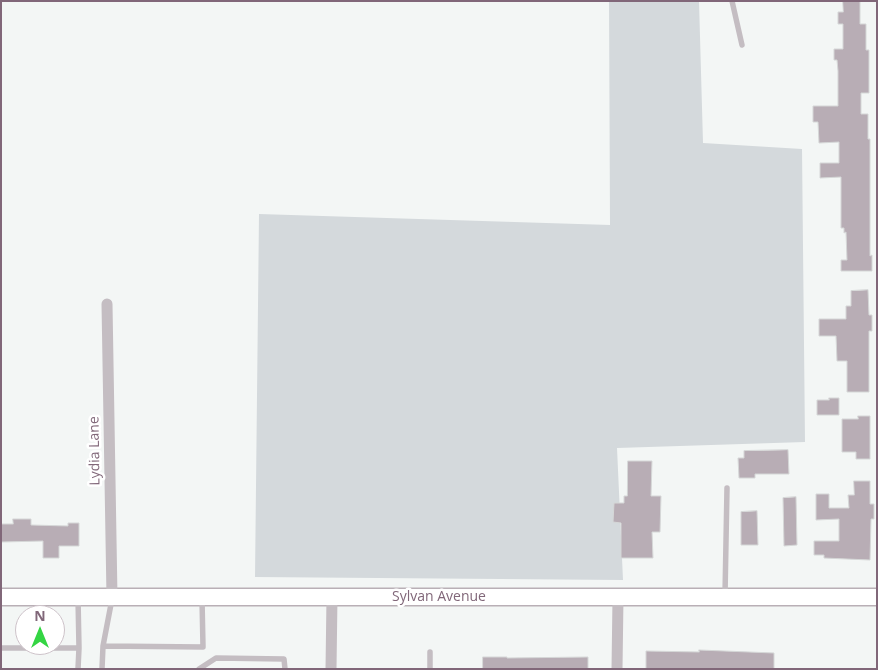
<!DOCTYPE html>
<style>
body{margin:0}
#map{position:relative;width:878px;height:670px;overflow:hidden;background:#f3f6f5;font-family:"Open Sans",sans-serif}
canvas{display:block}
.frame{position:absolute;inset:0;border:2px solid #816779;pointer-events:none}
.north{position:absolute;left:15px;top:605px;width:50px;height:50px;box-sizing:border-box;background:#fff;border:1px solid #cdc2c9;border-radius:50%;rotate:0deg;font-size:14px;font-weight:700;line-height:20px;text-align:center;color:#816779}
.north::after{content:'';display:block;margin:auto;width:18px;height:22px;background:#34d543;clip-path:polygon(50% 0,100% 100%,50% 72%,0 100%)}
</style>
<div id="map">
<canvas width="878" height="670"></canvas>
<div class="frame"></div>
<div class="north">N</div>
</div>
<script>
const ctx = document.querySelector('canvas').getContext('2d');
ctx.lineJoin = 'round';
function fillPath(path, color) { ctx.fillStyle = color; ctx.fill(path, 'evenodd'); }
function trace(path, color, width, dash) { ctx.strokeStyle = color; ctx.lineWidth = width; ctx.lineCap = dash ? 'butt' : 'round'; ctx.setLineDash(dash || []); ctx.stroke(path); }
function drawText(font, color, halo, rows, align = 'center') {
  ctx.font = font + ' "Open Sans",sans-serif'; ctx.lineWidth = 5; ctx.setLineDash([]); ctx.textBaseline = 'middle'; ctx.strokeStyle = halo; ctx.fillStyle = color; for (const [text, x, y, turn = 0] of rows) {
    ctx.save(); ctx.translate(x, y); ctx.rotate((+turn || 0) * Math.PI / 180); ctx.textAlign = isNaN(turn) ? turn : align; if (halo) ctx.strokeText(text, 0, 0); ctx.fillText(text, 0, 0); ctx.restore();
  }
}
fillPath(new Path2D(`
 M609,1h90l4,142 99,6 3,293 -188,6 6,132 -368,-3 4,-363 351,11z`), '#d4d9dc');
const building = new Path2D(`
 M843,1h17v23h6v26h3v43h-8v21h7v25h2v117l2,-1v16h-31v-11h6l-1,-28 -2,1v-5h-3v-51l-21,1v-15h19v-21l-20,1 -1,-21h-5v-16h25v-35l-1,-11h-3v-11h9v-25h-5v-12h5z
 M868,290l1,25h3v16h-3v61h-22v-31h-10l-1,-25h-17v-17h27v-13h5v-15z
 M829,398h10v17h-22v-15h12z
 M858,416h12v43h-14v-7h-14v-33h16z
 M788,450l1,24h-34v4h-16l-1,-20h6v-7z
 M628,461h24l-1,35h10l-1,36h-8l1,26h-32v-35l-8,-1 1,-19h10v-7h3z
 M854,481h16v23h4v15h-3l-1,41 -46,-2v-3h-10v-14h25v-22l-23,1v-26h13v14h20l-1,-13h6z
 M796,497l1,48 -13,1 -1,-48z
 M757,511l1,34h-17v-33z
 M13,519h18v6l37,1v-3h11v23h-20v12h-16v-17l-42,1v-18h12z
 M699,650l75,3v16h-128v-18l53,1z
 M483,657h24v1l81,-1v12h-105z`);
fillPath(building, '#b8adb5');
trace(building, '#d5d7d7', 1);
const secondary = new Path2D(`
 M1,597h876`);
trace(secondary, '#b9afb6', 19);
trace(new Path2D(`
 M732,1l10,44
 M725,595l2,-107
 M103,646l100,1 -1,-48
 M1,648h78l-1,-50
 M430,652v17
 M78,669l1,-21
 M102,669l1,-23 9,-47
 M199,669l17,-11 68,1 1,10`), '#c4bdc2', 5.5);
trace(new Path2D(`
 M107,304l5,293
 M331,669l1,-72
 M617,669l1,-71`), '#c4bdc2', 11);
trace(secondary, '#fff', 16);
drawText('14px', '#816779', '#fff', [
 ["Lydia Lane",95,451,-91],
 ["Sylvan Avenue",439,597]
]);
</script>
